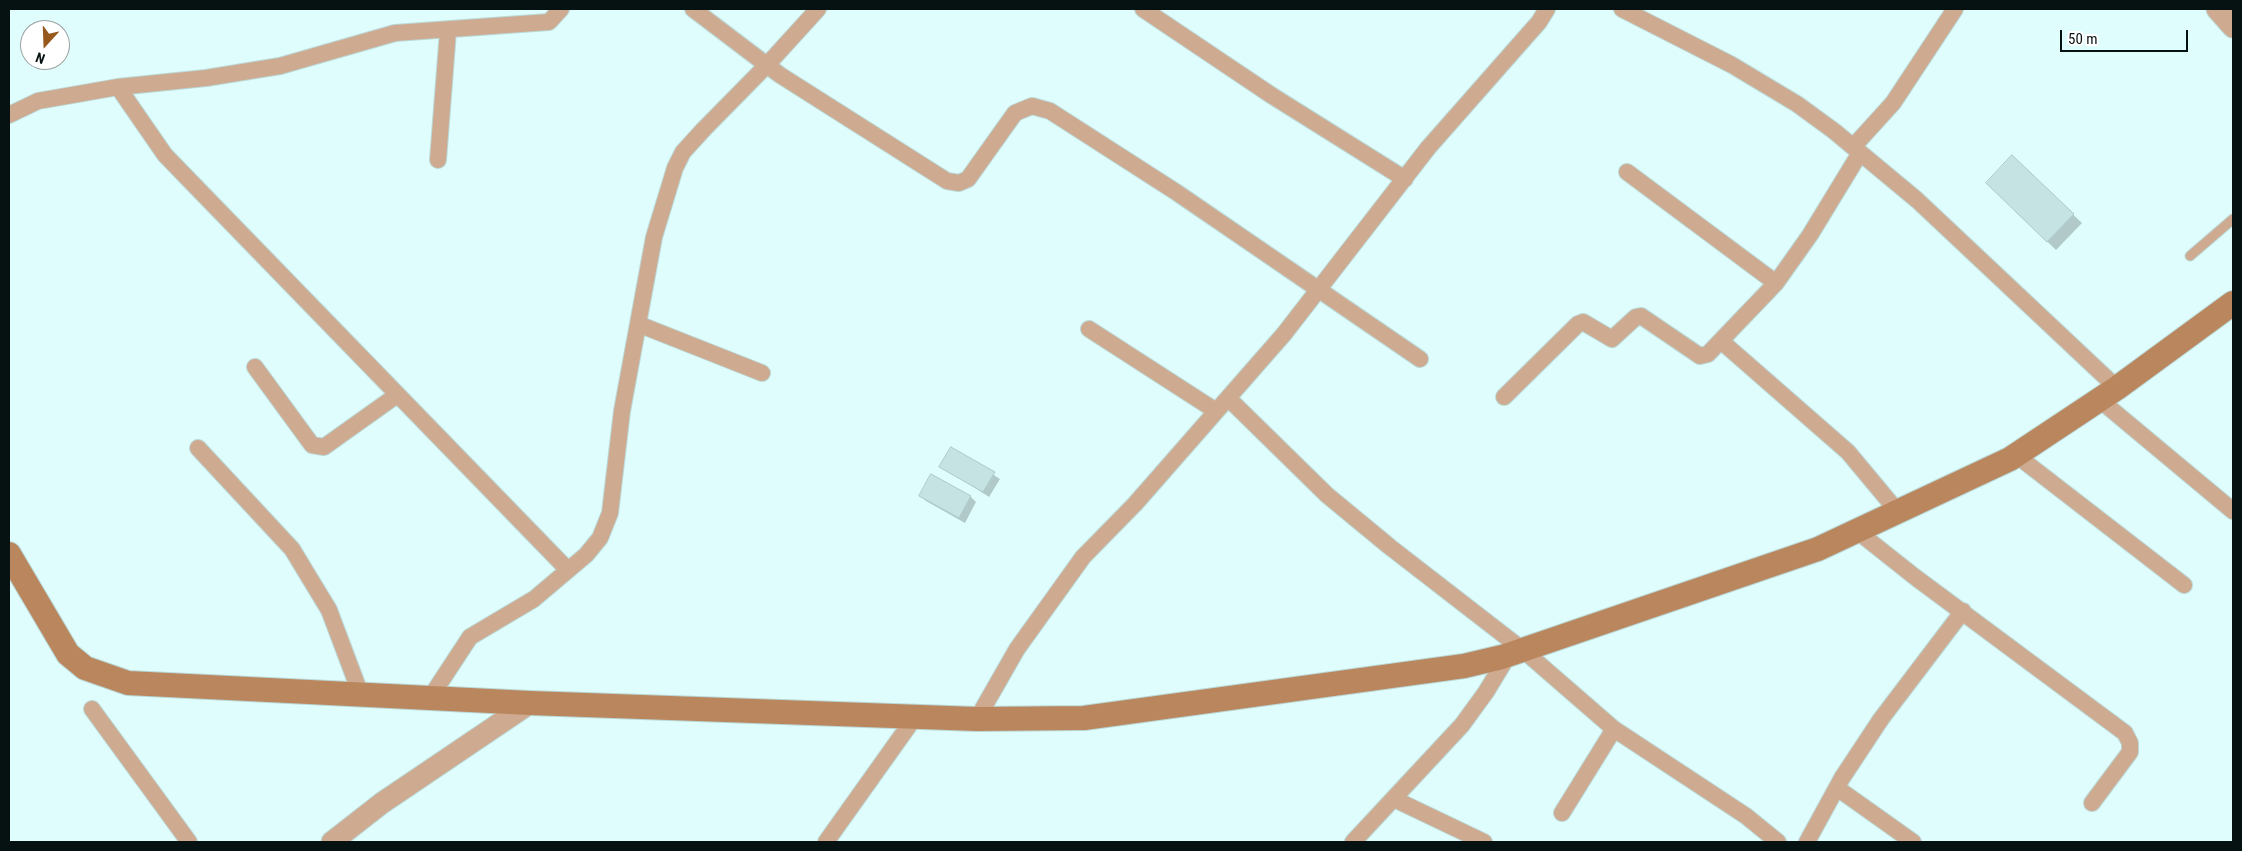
<!DOCTYPE html>
<style>
body{margin:0}
#map{position:relative;width:2242px;height:851px;overflow:hidden;background:#defdfc;font-family:"Roboto Condensed",sans-serif}
canvas{display:block}
.frame{position:absolute;inset:0;border:10px solid #061111;pointer-events:none}
.north{position:absolute;left:20px;top:20px;width:50px;height:50px;box-sizing:border-box;background:#fff;border:1px solid #9ba0a0;border-radius:50%;rotate:200deg;font-size:14px;font-weight:700;line-height:20px;text-align:center;color:#061111}
.north::after{content:'';display:block;margin:auto;width:18px;height:22px;background:#96581d;clip-path:polygon(50% 0,100% 100%,50% 72%,0 100%)}
.scale{position:absolute;left:2060px;top:30px;width:128px;height:22px;box-sizing:border-box;border:2px solid #061111;border-top:0;padding-left:6px;font-size:15px;line-height:18px;white-space:nowrap;color:#061111;-webkit-text-stroke:4px #fff;paint-order:stroke}
</style>
<div id="map">
<canvas width="2242" height="851"></canvas>
<div class="frame"></div>
<div class="north">N</div>
<div class="scale">50 m</div>
</div>
<script>
const ctx = document.querySelector('canvas').getContext('2d');
ctx.lineJoin = 'round';
function fillPath(path, color) { ctx.fillStyle = color; ctx.fill(path, 'evenodd'); }
function trace(path, color, width, dash) { ctx.strokeStyle = color; ctx.lineWidth = width; ctx.lineCap = dash ? 'butt' : 'round'; ctx.setLineDash(dash || []); ctx.stroke(path); }
fillPath(new Path2D(`
 M2012,157l70,66 -26,27 -69,-67z
 M952,448l48,31 -11,18 -48,-31z
 M932,475l39,22 5,5 -11,21 -39,-22 -6,-6z`), '#0003');
const building = new Path2D(`
 M2012,155l62,59 -27,28 -61,-59z
 M951,447l44,25 -12,20 -44,-25z
 M931,474l40,22 -12,22 -40,-22z`);
fillPath(building, '#c4e3e2');
trace(building, '#abc9c8', 1);
const service = new Path2D(`
 M2190,256l43,-37`);
const minor = new Path2D(`
 M693,9l87,66 167,106 12,2 9,-4 47,-66 17,-7 18,5 126,81 244,167
 M1143,9l128,86 134,84
 M1622,9l110,56 65,39 37,27 83,69 200,188
 M118,87l47,68 403,415
 M9,115l29,-14 80,-14 88,-9 74,-12 115,-33 154,-11 12,-13
 M1853,147l40,-44 62,-94
 M438,160l10,-129
 M1627,172l149,111
 M638,324l124,49
 M1089,329l127,82
 M1721,341l127,111 50,60
 M255,367l57,78 12,2 73,-52
 M1504,397l74,-73 5,-2 29,17 24,-22 5,-1 53,36 6,4 8,-2 68,-71 34,-48 50,-82
 M1228,398l99,97 63,52 133,103 91,79 132,87 32,26
 M2100,400l133,111
 M198,448l94,101 37,61 32,85
 M2016,455l168,130
 M1857,531l58,46 210,156 5,10v9l-38,51
 M430,698l40,-61 64,-38 52,-44 14,-17 10,-25 12,-102 32,-174 21,-69 8,-16 21,-23 63,-64 51,-56
 M92,709l97,133
 M977,719l40,-70 66,-92 52,-53 149,-170 144,-186 111,-126 8,-13
 M1837,788l76,54
 M1394,799l90,43
 M1562,813l52,-84
 M826,842l89,-125
 M1353,842l109,-117 24,-33 23,-38
 M1807,842l35,-64 39,-59 82,-108`);
const tertiary = new Path2D(`
 M2217,9l16,18
 M332,842l50,-39 148,-100`);
const secondary = new Path2D(`
 M9,554l59,100 17,14 43,15 402,20 447,16 107,-1 380,-52 38,-9 316,-108 192,-90 107,-71 116,-85`);
trace(service, '#bbd7d6', 11);
trace(minor, '#bbd7d6', 18);
trace(tertiary, '#bbd7d6', 23);
trace(secondary, '#bbd7d6', 26);
trace(service, '#ceab90', 9);
trace(minor, '#ceab90', 16);
trace(tertiary, '#ceab90', 21);
trace(secondary, '#b9865e', 24);
</script>
